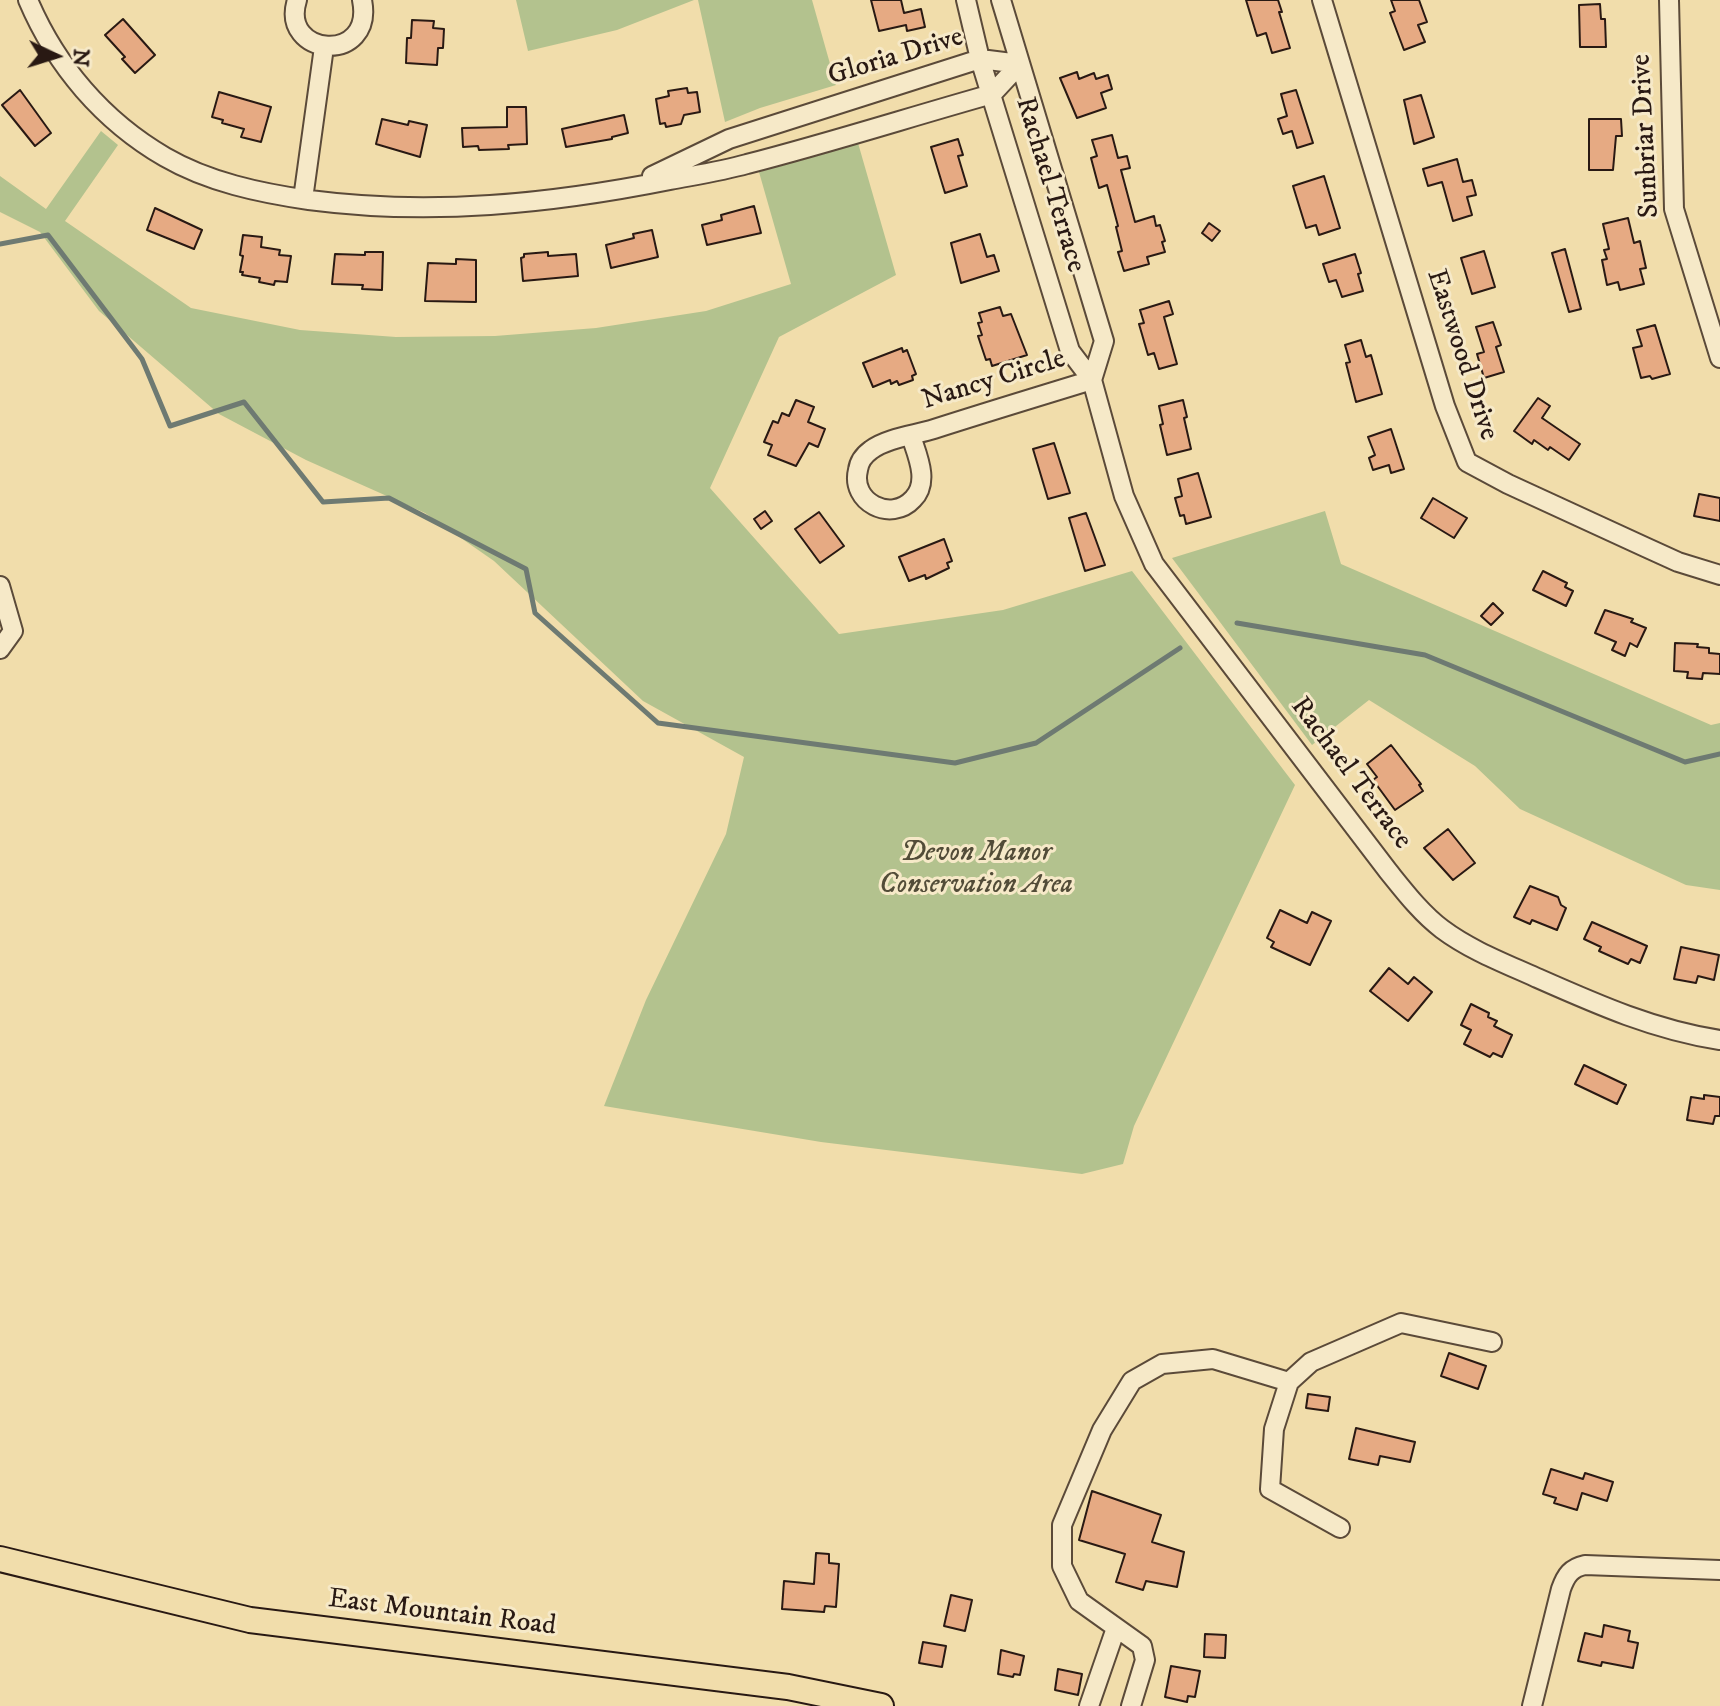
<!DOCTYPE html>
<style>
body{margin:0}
#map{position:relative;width:1720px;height:1706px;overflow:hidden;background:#f1ddab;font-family:"IM FELL DW Pica",serif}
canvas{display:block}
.north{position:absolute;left:16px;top:16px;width:80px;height:80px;-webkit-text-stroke:6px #f6e9c8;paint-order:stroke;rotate:94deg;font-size:22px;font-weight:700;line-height:32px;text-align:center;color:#291913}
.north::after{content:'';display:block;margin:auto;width:28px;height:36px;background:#291913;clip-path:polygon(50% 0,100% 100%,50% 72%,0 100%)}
</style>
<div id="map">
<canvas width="1720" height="1706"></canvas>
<div class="north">N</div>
</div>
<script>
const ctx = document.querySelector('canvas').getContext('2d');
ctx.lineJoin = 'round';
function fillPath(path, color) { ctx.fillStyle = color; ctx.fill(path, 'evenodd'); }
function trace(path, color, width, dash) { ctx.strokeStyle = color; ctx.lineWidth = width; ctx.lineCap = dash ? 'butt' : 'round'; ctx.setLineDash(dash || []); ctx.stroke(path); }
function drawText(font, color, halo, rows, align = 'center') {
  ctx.font = font + ' "IM FELL DW Pica",serif'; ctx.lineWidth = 6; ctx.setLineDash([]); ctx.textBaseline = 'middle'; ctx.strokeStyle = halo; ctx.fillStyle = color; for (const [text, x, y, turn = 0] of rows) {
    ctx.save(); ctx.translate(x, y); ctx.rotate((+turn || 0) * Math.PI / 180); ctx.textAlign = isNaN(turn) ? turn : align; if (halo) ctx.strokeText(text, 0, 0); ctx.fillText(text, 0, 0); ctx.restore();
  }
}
fillPath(new Path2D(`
 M516,0h178l-77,30 -89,21z
 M698,0h114l24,85 -76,23 -35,14z
 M101,131l17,14 -53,76 126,87 109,22 96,7 99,-1 101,-8 110,-17 85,-27 -32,-112 99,-29 38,132 -117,62 -69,151 129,146 164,-24 129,-39 163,214 -161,341 -11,38 -41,10 -261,-32 -217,-36 42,-106 80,-166 18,-77 -101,-56 -149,-140 -69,-48 -119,-53 -87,-46 -120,-103 -59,-79 -40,-20v-36l46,33z
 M1325,511l16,53 370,161 9,-2v167l-34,-5 -166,-76 -45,-43 -106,-66 -57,45 -140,-187z`), '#b3c28e');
trace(new Path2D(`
 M0,244l48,-9 94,124 28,67 74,-24 79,100 66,-4 137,71 9,44 123,110 297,40 81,-20 144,-95
 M1237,623l188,32 260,107 35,-8`), '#6e7a72', 5);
const building = new Path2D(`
 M871,0h30l3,13 17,-4 4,18 -18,4 -1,-6 -27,6z
 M1246,0h32l4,12h-3l11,36 -18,5 -6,-20 -9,3z
 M1391,0h28l8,22 -9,3 7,17 -21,8 -14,-37 5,-2z
 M1600,4l1,15h4l1,28h-26l-1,-42z
 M123,19l32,36 -20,18 -13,-14 3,-2 -20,-22z
 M412,20l22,1 -1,7 11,1 -1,19h-5l-1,17 -31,-2 1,-25h4z
 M1077,72l2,7 15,-6 2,6 12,-4 4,14 -11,4 5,15 -29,10 -17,-40z
 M687,88l1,5 9,-1 3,20 -16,3 -3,9 -15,3 -1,-4 -5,1 -4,-25 13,-3 -1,-5z
 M20,90l31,43 -16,13 -33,-41z
 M1296,90l17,53 -16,5 -5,-17 -9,3 -5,-15 9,-3 -6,-22z
 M219,92l52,15 -10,35 -20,-5 3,-8 -22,-6 1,-3 -11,-3z
 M1421,95l13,42 -20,7 -10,-44z
 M507,107h19l1,37 -19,1 1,4 -30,1 -1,-4 -15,1 -1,-19 45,-1z
 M624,115l4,18 -16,4v2l-46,8 -4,-18z
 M382,119l26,6 1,-4 18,4 -7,32 -44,-13z
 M1589,119h32l1,17h-6l-3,34h-24z
 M1112,135l6,23 9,-2 3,12 -9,2 14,52 19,-6 2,10 4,-1 5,16 -3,1 3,10 -18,5 2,7 -25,7 -6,-19 4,-1 -6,-24 2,-1 -11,-41 -8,3 -8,-30 6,-2 -5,-16z
 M958,139l5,16 -5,1 9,30 -22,7 -14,-46z
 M1457,159l6,23 9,-2 4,15 -9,2 5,18 -19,6 -11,-39 -14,4 -5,-17z
 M1324,176l16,52 -21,7 -3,-10 -10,3 -13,-42z
 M754,206l7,27 -54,12 -5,-20 20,-5 -1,-5z
 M155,208l47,22 -8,19 -47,-19z
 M1628,218l6,25 6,-2 6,27 -6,1 4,15 -24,6 -2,-8 -11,3 -5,-25 5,-1 -3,-9 5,-1 -6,-25z
 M1209,223l11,8 -8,10 -10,-8z
 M652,230l6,27 -47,11 -5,-23 28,-7 -1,-4z
 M980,234l7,23 7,-2 5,16 -38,12 -10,-40z
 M243,235l19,2 -1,10 19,3 -1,5 12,1 -4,26 -12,-1 -1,4 -15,-3 1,-4 -18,-3 1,-3h-3l3,-16 -3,-1z
 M1565,249l16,60 -12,3 -17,-59z
 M1484,251l11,36 -23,7 -11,-36z
 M365,252h18l-1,38 -20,-1 1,-4 -31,-1 3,-30 30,1z
 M548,252v4l28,-2 2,22 -55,5 -2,-23 3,-1v-3z
 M1355,254l6,19 -3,1 5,17 -21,6 -6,-17 -7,2 -6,-18z
 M456,259l20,1v42l-51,-1 3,-38 28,1z
 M1169,301l4,13 -9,3 13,47 -18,5 -5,-16 -6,2 -9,-31 5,-1 -4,-13z
 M1000,307l3,9 8,-2 16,41 -35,11 -2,-7 -4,1 -8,-24 4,-1 -4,-12 4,-1 -3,-9z
 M1493,322l8,23 -5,2 8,25 -20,6 -7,-24 7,-2 -8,-25z
 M1655,325l15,49 -18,5 -2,-3 -9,2 -8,-30 9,-2 -5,-16z
 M1361,340l5,17 5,-2 11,39 -26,8 -10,-39 4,-1 -5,-17z
 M902,348l1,4 4,-2 9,24 -4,2 1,4 -14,5 -2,-4 -6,3 -1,-4 -17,7 -10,-24z
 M1538,398l12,8 -8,12 38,26 -11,16 -19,-13 -2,3 -14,-10 -2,4 -18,-13z
 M796,400l18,7 -6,15 17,7 -7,18 -9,-4 -13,23 -28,-11 4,-10 -8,-3 9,-21 5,2 4,-10 7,3z
 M1183,400l4,17 -3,1 7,31 -24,6 -7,-30 3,-1 -4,-18z
 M1391,429l13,40 -13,4 -2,-8 -16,5 -4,-12 6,-3 -7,-18z
 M1054,443l16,50 -22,6 -15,-50z
 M1198,473l13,44 -25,7 -2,-9 -4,1 -5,-18 7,-2 -4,-17z
 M1699,494l21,4v23l-26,-5z
 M1433,498l34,20 -13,20 -33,-20z
 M765,511l7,10 -11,8 -7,-10z
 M819,512l25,34 -24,17 -25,-34z
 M1086,513l19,52 -20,6 -16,-53z
 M944,539l8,22 -5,2 2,5 -23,11 -1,-4 -16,6 -10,-24z
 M1543,571l24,12 -2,4 8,4 -7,15 -33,-16z
 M1493,603l10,10 -12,12 -10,-9z
 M1605,610l28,9 -2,3 15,6 -9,19 -7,-4 -5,13 -13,-6 4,-8 -21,-9z
 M1675,643l23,1 -1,3 12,1v5l11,1v20l-17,-1 -1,6 -15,-1 1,-6 -14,-1z
 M1391,745l30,39 -2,1 4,6 -28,19 -22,-30 4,-3 -10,-13z
 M1448,829l27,34 -22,17 -29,-32z
 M1530,886l28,11 3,8 5,3 -9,22 -25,-10 -2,4 -16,-7z
 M1280,910l27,13 5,-11 19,9 -21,44 -39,-18 3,-5 -7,-4z
 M1592,922l55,24 -7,17 -9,-4 -3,5 -29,-13 2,-4 -17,-8z
 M1681,947l38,8 -5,25 -16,-4 -2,7 -22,-4z
 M1389,968l19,16 6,-7 18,15 -24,29 -38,-30z
 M1471,1004l18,9 -1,4 9,4 -3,5 18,9 -10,22 -9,-4 -3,4 -26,-13 7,-14 -10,-5z
 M1584,1065l42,20 -9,19 -42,-20z
 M1704,1095l16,2v19h-5l-2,8 -26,-4 4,-23 13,2z
 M1449,1353l37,13 -8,23 -37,-13z
 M1308,1394l22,3 -2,14 -22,-3z
 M1356,1428l59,14 -5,20 -30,-6 -2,9 -29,-6z
 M1551,1469l32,10 2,-6 28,9 -6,19 -25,-8 -5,17 -23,-7 2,-5 -13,-4z
 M1092,1491l69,24 -9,27 32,10 -7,35 -31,-6 -3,9 -27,-8 9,-28 -46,-14z
 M816,1553l13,1v9l10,1 -3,43 -11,-1 -1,6 -42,-3 2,-28 30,3z
 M951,1595l21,5 -7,31 -21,-5z
 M1604,1625l26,6 -2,10 10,2 -5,25 -31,-6 -1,4 -23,-5 7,-28 17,4z
 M1205,1634l21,1 -1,23 -21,-1z
 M923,1642l23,4 -4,21 -23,-4z
 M1001,1650l23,6 -4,19 -6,-1 -1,3 -15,-3z
 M1171,1666l29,5 -5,26 -7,-1 -1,6 -22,-5z
 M1058,1669l24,5 -4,21 -23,-5z`);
fillPath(building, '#e6aa83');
trace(building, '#291913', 2);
const minor = new Path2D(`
 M28,0c28,66 75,121 137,157 43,25 95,36 144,43 122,16 241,4 361,-20 26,-5 52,-9 77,-16 82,-21 163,-47 245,-70l28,-30
 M297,0c-18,57 78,65 65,0
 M966,0l14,59 90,292 22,29 32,116 30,68 234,307c17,21 33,42 54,58 28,21 62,34 93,48 61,27 119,53 185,63
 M1001,0l103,341 -12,39
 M1322,0l123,406 22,56 41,22 137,63 33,15 42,13
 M1669,0l5,209 46,149
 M652,176l77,-37 251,-80 40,5
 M303,199l21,-152
 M911,436c6,19 19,46 2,63 -22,24 -63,3 -55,-29 1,-8 6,-15 13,-20 16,-12 44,-15 63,-21 53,-17 106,-33 158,-49
 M0,586l13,45 -13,18
 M1340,1528l-70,-39 4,-60 15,-47 22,-20 90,-39 91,19
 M1089,1706l27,-78
 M1131,1706l14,-46 -3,-14 -63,-45 -17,-35v-41l40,-95 30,-49 30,-17 51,-5 76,23
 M1532,1706l29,-117c5,-14 10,-21 24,-24l135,5`);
const major = new Path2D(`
 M0,1559l250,61 538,67 93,19`);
trace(minor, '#5b4a39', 22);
trace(major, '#291913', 28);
trace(minor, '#f6e9c8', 18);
trace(major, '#f1ddab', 24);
drawText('28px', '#291913', '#f6e9c8', [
 ["Gloria Drive",896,58,-17],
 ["Sunbriar Drive",1647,136,-93],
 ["Rachael Terrace",1049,185,73],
 ["Eastwood Drive",1461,355,72],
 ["Nancy Circle",994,381,-17],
 ["Rachael Terrace",1350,774,53],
 ["East Mountain Road",442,1614,7]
]);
drawText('italic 28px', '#524c38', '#f6e9c8', [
 ["Devon Manor",976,854],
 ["Conservation Area",976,886]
]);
</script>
